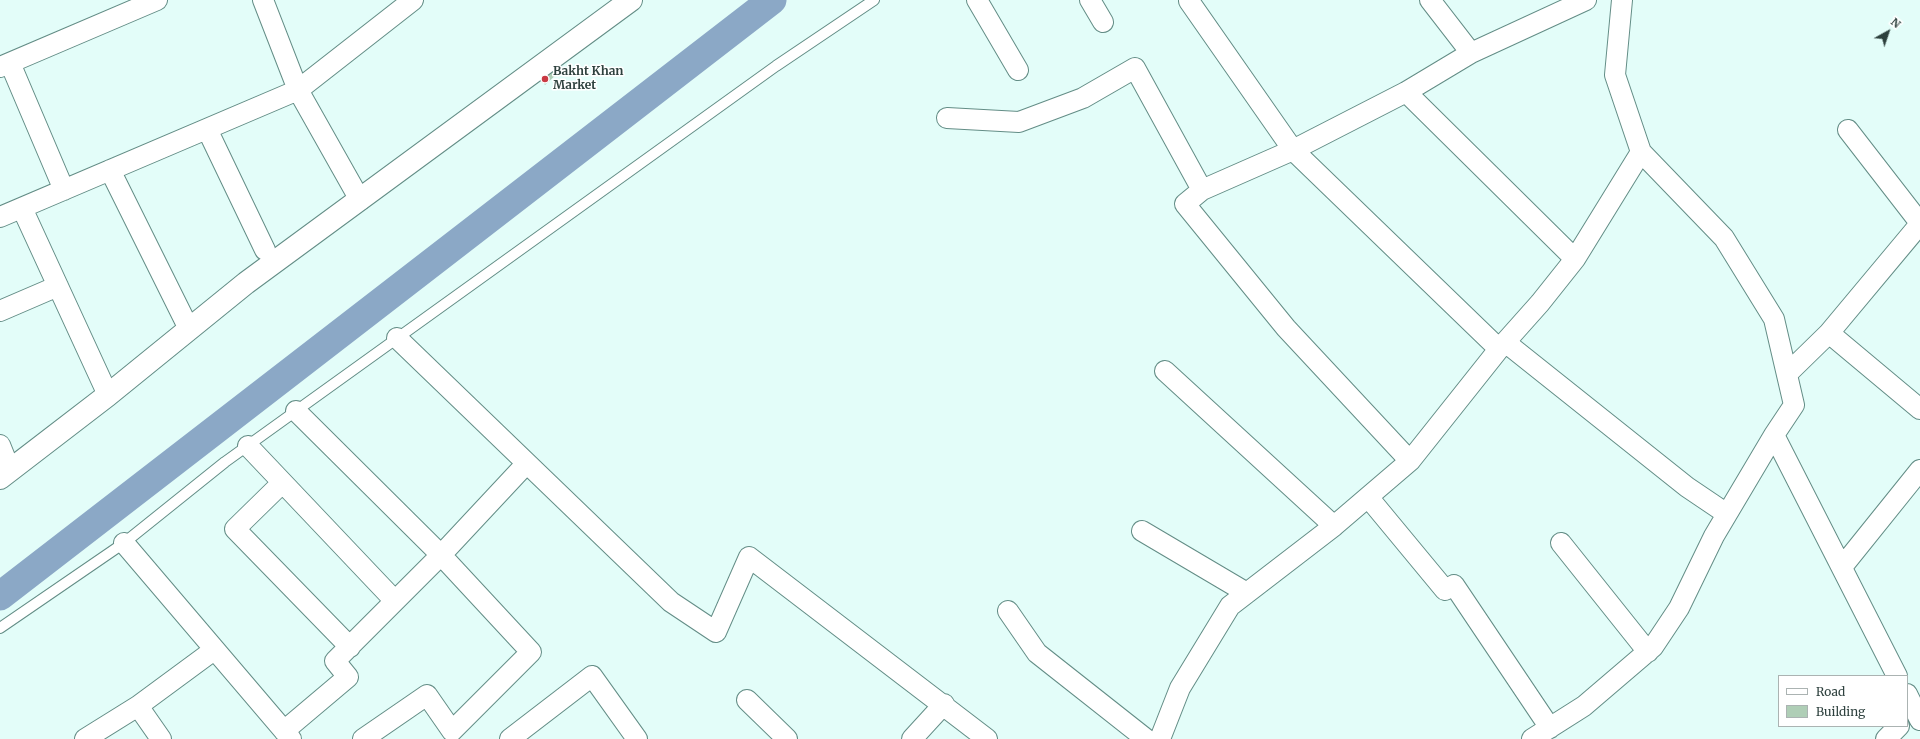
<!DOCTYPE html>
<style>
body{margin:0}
#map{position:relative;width:1920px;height:739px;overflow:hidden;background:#e3fdf9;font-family:Merriweather,serif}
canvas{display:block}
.legend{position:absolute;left:1778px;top:675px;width:130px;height:52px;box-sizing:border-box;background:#fff;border:1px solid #abb3b2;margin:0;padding:5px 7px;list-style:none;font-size:12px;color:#2e413e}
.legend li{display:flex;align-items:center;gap:8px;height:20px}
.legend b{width:20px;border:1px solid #abb3b2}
.north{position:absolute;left:1868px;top:12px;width:40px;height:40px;-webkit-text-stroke:3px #fff;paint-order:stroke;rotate:40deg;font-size:11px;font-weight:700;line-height:16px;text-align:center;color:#2e413e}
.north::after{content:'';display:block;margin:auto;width:14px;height:18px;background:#2e413e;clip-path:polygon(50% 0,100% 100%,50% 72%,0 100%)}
</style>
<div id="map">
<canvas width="1920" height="739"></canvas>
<ul class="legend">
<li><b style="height:5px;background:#fff"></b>Road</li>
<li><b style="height:11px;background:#afceb6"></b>Building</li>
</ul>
<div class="north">N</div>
</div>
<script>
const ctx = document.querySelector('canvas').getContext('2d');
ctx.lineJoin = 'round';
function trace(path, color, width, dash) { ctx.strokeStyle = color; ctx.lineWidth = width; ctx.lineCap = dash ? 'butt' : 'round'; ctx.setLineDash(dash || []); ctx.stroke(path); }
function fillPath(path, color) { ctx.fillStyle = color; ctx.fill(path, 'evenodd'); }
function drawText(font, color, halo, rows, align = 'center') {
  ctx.font = font + ' Merriweather,serif'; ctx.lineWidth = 3; ctx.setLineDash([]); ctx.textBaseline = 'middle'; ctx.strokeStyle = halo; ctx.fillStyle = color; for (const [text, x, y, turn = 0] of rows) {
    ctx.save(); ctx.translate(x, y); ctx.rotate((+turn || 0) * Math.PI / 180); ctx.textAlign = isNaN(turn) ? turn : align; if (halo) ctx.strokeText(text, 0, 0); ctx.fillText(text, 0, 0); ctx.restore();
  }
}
trace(new Path2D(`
 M0,596l772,-596`), '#8ba8c6', 29);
fillPath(new Path2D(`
 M554,66l5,6 -14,13 -5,-7z`), '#afceb6');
const service = new Path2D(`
 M0,628l124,-85 101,-81 551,-396 98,-66`);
const minor = new Path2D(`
 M263,0l35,90 62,110
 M977,0l41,70
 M1090,0l13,22
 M1430,0l41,53
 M1189,1l104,149 206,199
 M10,63l54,127
 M0,67l157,-67
 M1406,92l169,167
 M947,118l72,4 64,-24 52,-30 67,122
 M207,129l58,121
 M1848,130l72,93
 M110,170l79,159
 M22,208l86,187
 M0,217l298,-127 115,-90
 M1920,224l-91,109 91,76
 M0,311l58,-25
 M397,338l274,264 45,30 33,-75 238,182
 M1505,342l182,145 40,27
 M1165,371l169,155
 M1787,374l42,-41
 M296,411l145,144 90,97 -79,79 -25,-36 -64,44
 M1774,435l123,241
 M0,445l10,25
 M248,446l147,155
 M1410,461l-124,-133 -101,-124 17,-14 91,-40 113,-58 65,-39 115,-53
 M282,483l-47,46 115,118
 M1368,497l77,93 9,-5 96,143
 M1142,531l105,62
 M124,543l167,196
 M1561,543l87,109
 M1842,567l78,-97
 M1008,611l29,42 109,86
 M1907,694l13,26
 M747,700l40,39
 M138,706l23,33
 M284,731l64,-54 -13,-16 106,-106 85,-91
 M85,739l53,-33 76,-56
 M510,739l82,-63 45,63
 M912,739l32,-35
 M1160,739l20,-51 50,-82 104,-80 76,-65 89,-112 41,-46 35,-44 66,-107
 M1532,739l52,-33 69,-59 26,-39 35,-72 60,-101 20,-30 -20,-86 -50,-81 -83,-86 -26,-77 7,-75
 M1886,739l13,-13`);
const tertiary = new Path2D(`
 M0,478l108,-83 138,-112 385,-283`);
trace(service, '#638d86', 12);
trace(minor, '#638d86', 22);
trace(tertiary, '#638d86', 24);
trace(service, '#fff', 10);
trace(minor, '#fff', 20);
trace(tertiary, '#fff', 22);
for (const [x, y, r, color] of [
 [545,79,4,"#c93943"]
]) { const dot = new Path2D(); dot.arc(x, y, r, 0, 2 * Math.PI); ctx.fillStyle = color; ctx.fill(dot); trace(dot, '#fff', 1.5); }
drawText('bold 12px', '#2e413e', '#fff', [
 ["Bakht Khan",553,72],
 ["Market",553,86]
], 'left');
</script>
